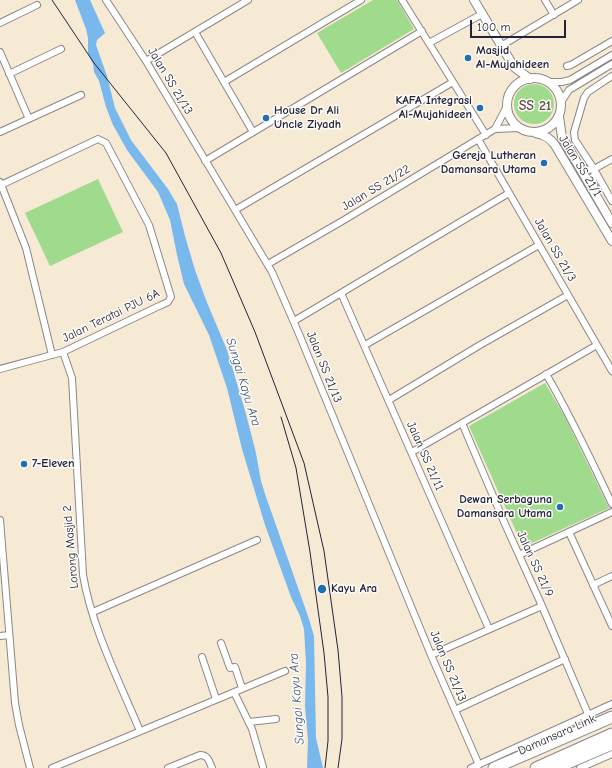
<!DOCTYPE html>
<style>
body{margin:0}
#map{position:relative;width:612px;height:768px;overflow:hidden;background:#f6ead5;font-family:"Comic Neue",sans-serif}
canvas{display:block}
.scale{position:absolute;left:470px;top:20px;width:96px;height:18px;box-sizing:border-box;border:2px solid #22223b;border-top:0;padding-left:5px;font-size:12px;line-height:14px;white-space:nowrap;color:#22223b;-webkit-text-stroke:3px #fdfcf7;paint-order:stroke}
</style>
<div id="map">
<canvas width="612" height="768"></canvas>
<div class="scale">100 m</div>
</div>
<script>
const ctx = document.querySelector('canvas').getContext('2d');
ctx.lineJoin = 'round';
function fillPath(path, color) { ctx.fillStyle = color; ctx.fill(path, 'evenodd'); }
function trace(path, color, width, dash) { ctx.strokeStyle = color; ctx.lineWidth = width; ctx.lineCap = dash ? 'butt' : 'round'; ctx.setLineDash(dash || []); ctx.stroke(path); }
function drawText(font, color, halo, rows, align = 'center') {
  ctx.font = font + ' "Comic Neue",sans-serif'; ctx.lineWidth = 3; ctx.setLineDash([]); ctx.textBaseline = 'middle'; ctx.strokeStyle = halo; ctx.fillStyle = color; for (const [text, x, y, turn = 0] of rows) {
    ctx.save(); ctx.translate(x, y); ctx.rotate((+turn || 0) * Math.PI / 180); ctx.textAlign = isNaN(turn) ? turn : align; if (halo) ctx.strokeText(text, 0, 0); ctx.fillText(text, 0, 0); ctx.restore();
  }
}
fillPath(new Path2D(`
 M373,0h24l17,29 -73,44 -24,-40z
 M514 104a20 20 0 1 1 40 0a20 20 0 1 1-40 0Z
 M98,179l25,53 -73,34 -25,-53z
 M545,383l19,32 45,93 -86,39 -54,-121z`), '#9fda8d');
fillPath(new Path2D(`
 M75,0h15l15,33 -8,7 -1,5 11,31 8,32 16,32 37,49 9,15 8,32 10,34 11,30 21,50 19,64 10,39 5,28 4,13 44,125 5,17 2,102 7,30h-16l1,-28 -3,-34 1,-43 -2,-34 -4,-13 -9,-19 -26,-72 -23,-76 -15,-61 -18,-53 -25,-51 -7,-29 -7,-35 -12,-28 -31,-42 -14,-25 -7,-18 -7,-26 -5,-9 -1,-8 -5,-10v-16l-2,-9z`), '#79b8ec');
const minor = new Path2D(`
 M106,0l40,61 126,211 27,62 132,321 48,110
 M402,0l84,135
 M545,0l9,15
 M0,23l37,-18
 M195,32l58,100
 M429,43l53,-29
 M501,46l77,-46
 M0,52l29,67
 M146,61l102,-61
 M567,66l4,-1 41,-24
 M9,74l52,-25
 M224,82l137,-82
 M549,82h13l8,-2 42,-25
 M561,102l8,-12 43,-26
 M495,129l12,-23
 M0,132l81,-37
 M478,139l134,232
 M205,161l217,-130
 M579,165l8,5 7,-1 18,-10
 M594,169l-19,-29 -1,-8 10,-34 4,-6 24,-16
 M595,171l17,30
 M595,171l-2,9 2,11
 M0,182l26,66 26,107
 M235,210l218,-128
 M268,264l76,-44 151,-91 24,-1
 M341,293l148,336
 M294,321l215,-128
 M365,345l174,-100
 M63,352l9,26 11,197c9,53 36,106 57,156
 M0,369l63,-17 94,-45 11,-5 3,-5 -22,-72 -43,-82 -8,-4 -97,46
 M546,374c25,42 45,86 66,130
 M389,400l91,-55 88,-50
 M462,423l43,101 37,82 46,108
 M412,452l185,-107
 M0,520l15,183 4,22 11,43
 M569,532l43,94
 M519,555l93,-43
 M593,585l19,-9
 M93,612l164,-72
 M0,636l9,-1
 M221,643l9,25 5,-1 7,21
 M431,655l111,-49
 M202,657l14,42
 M234,692l18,37 11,38
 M455,710l110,-51
 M249,722l27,-3
 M52,768l233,-97
 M168,768l32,-13c8,0 9,6 12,13
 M471,768l141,-64
 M580,768l32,-14`);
const tertiary = new Path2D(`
 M474,0l40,67 16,12
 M507 105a27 27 0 1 1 54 0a27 27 0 1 1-54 0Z
 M559,117l3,20 50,86
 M536,133c9,2 14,5 19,12l57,96`);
const motorway = new Path2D(`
 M494,768l118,-51
 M536,768l76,-34
 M556,768l56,-24`);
trace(minor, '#8c8688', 8);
trace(tertiary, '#8c8688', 10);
trace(motorway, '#8c8688', 13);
trace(minor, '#fff', 6);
trace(tertiary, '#fff', 8);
trace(motorway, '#fff', 11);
trace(new Path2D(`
 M52,0l42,63 72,90 55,100 34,79 49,131 20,88 14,99 4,47v42l-4,29
 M281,417l15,51 14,84 14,101 4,44v44l-3,27`), '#22223b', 1);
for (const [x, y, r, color] of [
 [468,58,4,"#1f6fb2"],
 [480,108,4,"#1f6fb2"],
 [266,118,4,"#1f6fb2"],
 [544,163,4,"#1f6fb2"],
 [24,464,4,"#1f6fb2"],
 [560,507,4,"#1f6fb2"],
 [322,589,5,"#1f6fb2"]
]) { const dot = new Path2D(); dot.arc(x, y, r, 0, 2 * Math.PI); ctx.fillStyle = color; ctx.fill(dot); trace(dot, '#fdfcf7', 1.5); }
drawText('bold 12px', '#22223b', '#fdfcf7', [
 ["Masjid",476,51],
 ["Al-Mujahideen",476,65],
 ["KAFA Integrasi",472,101,"right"],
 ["Al-Mujahideen",472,115,"right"],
 ["House Dr Ali",274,111],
 ["Uncle Ziyadh",274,125],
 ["Gereja Lutheran",536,156,"right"],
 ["Damansara Utama",536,170,"right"],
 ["7-Eleven",32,464],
 ["Dewan Serbaguna",552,500,"right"],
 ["Damansara Utama",552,514,"right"],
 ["Kayu Ara",331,589]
], 'left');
drawText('12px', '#22223b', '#fdfcf7', [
 ["Jalan SS 21/13",170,81,59],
 ["Jalan SS 21/1",580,166,58],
 ["Jalan SS 21/22",376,188,-31],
 ["Jalan SS 21/3",555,250,60],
 ["Jalan Teratai PJU 6A",111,316,-26],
 ["Jalan SS 21/13",324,367,68],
 ["Jalan SS 21/11",425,456,66],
 ["Lorong Masjid 2",71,547,-95],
 ["Jalan SS 21/9",535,564,65],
 ["Jalan SS 21/13",448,666,67],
 ["Damansara Link",557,735,-24]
]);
drawText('italic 13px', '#405679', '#fdfcf7', [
 ["Sungai Kayu Ara",243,382,73],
 ["Sungai Kayu Ara",297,699,-94]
]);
drawText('bold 14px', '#664f51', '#fdfcf7', [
 ["SS 21",535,106]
]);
</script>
